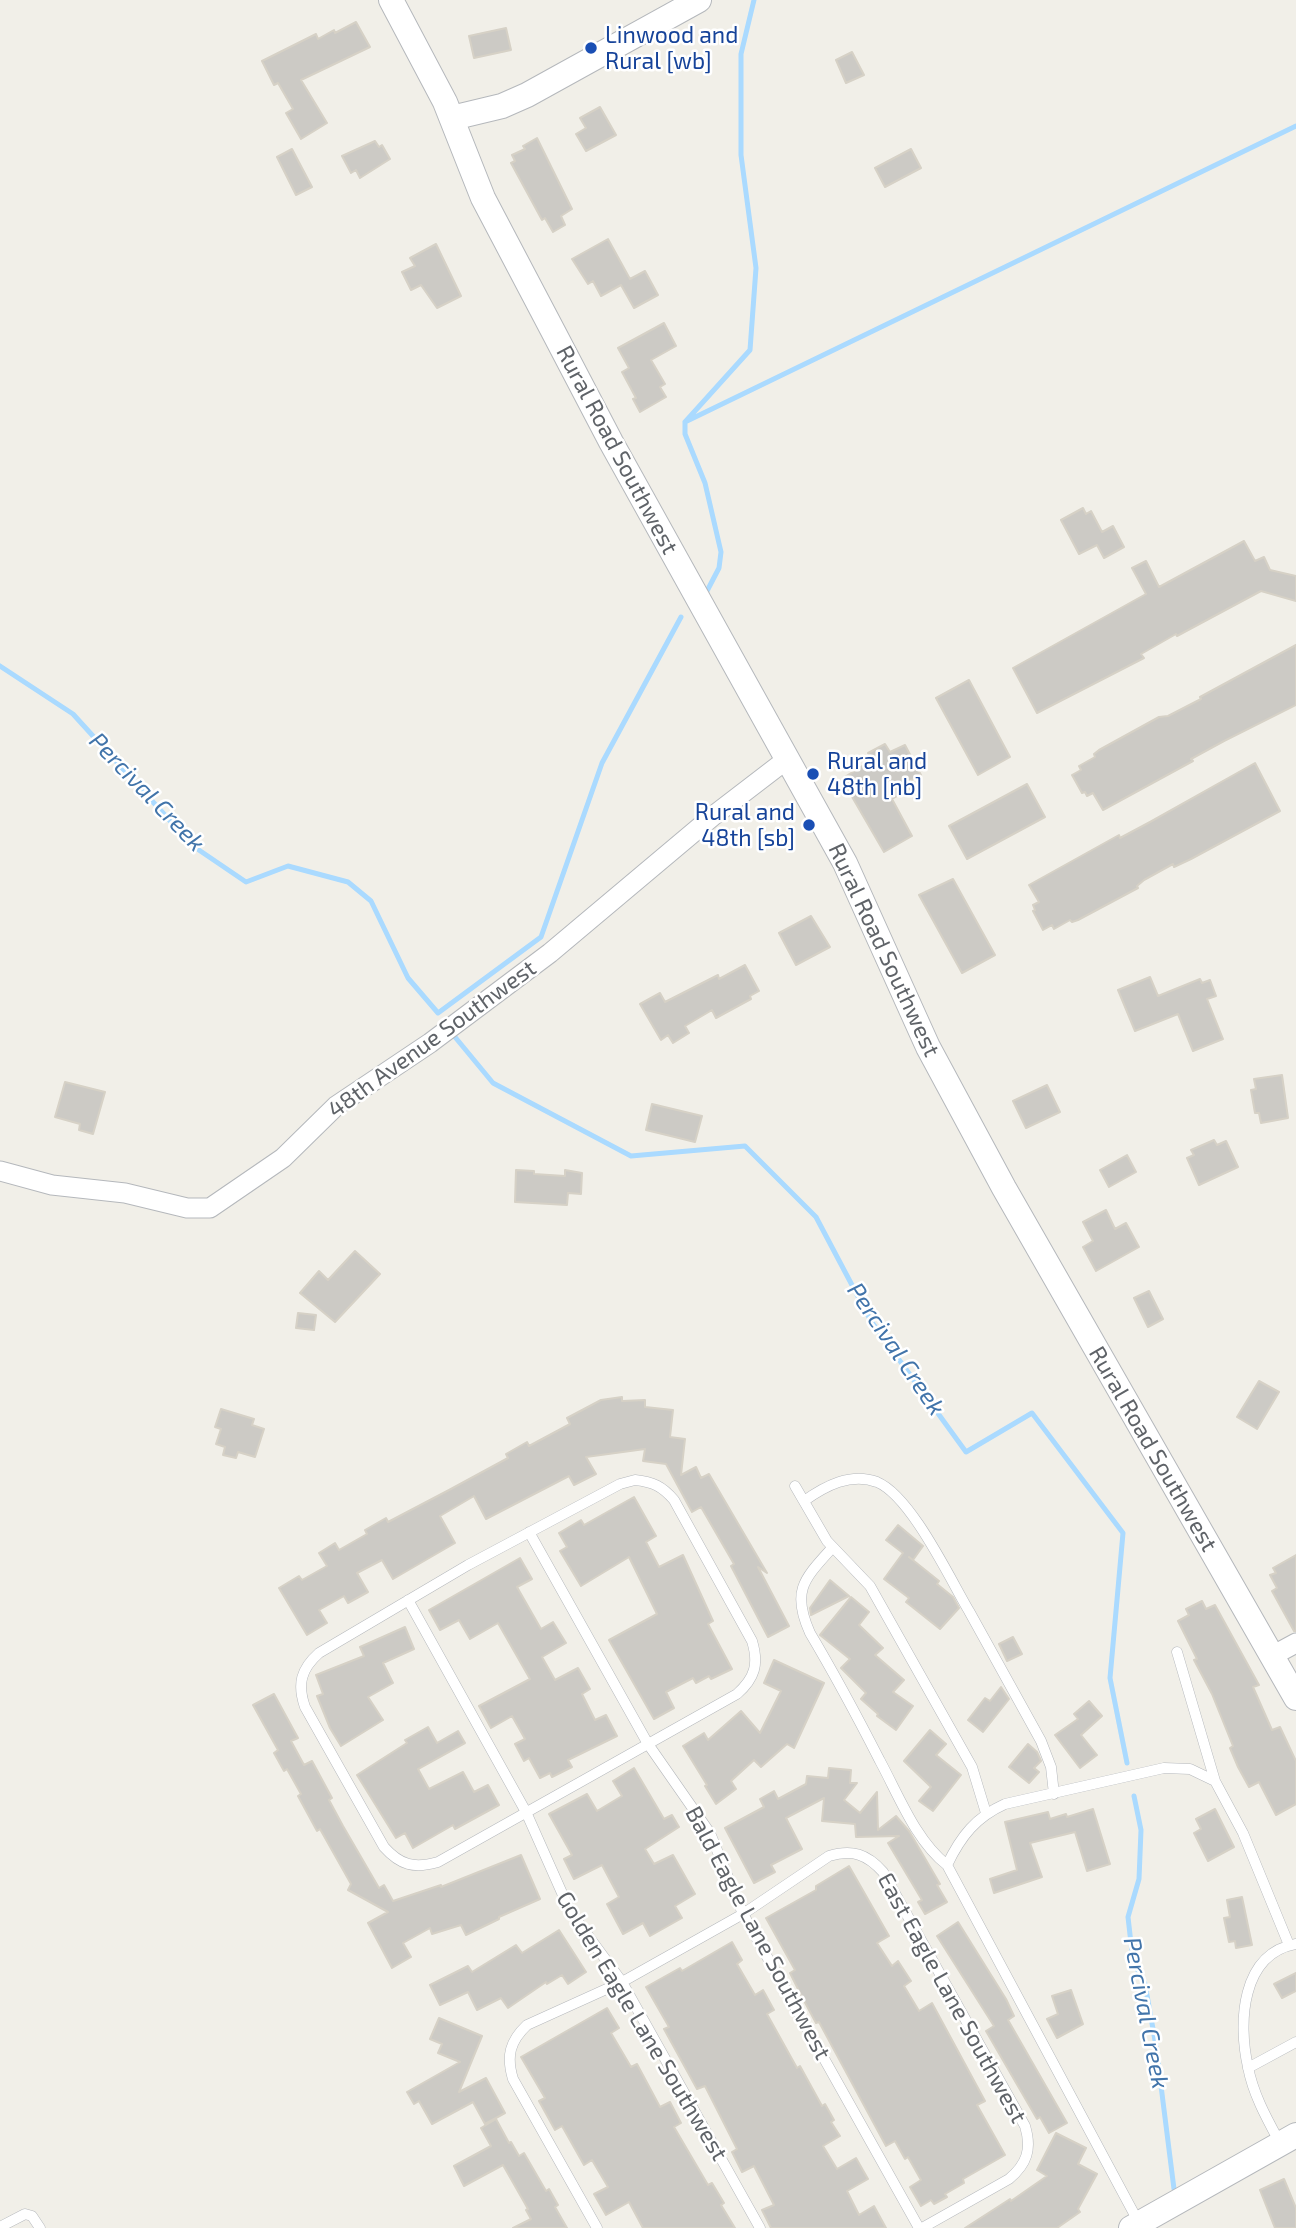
<!DOCTYPE html>
<style>
body{margin:0}
canvas{display:block;background:#f1efe8}
</style>
<canvas width="1296" height="2228"></canvas>
<script>
const ctx = document.querySelector('canvas').getContext('2d');
ctx.lineJoin = 'round';
function trace(path, color, width, dash) { ctx.strokeStyle = color; ctx.lineWidth = width; ctx.lineCap = dash ? 'butt' : 'round'; ctx.setLineDash(dash || []); ctx.stroke(path); }
function fillPath(path, color) { ctx.fillStyle = color; ctx.fill(path, 'evenodd'); }
function drawText(font, color, halo, rows, align = 'center') {
  ctx.font = font + ' "Exo 2",sans-serif'; ctx.lineWidth = 5; ctx.setLineDash([]); ctx.textBaseline = 'middle'; ctx.strokeStyle = halo; ctx.fillStyle = color; for (const [text, x, y, turn = 0] of rows) {
    ctx.save(); ctx.translate(x, y); ctx.rotate((+turn || 0) * Math.PI / 180); ctx.textAlign = isNaN(turn) ? turn : align; if (halo) ctx.strokeText(text, 0, 0); ctx.fillText(text, 0, 0); ctx.restore();
  }
}
trace(new Path2D(`
 M685,422l611,-296
 M707,591l12,-23 2,-16 -16,-69 -20,-49v-12l65,-72 6,-82 -15,-113v-101l13,-54
 M0,666l73,48 120,132 53,36 42,-16 60,16 23,19 37,77 30,35 103,-76 61,-174 79,-146
 M455,1037l38,46 138,73 114,-10 71,71 55,104 95,131 66,-39 91,120 -13,145 17,85
 M1134,1796l7,34 -2,49 -11,38 5,44 12,23 11,62 18,143`), '#aadaff', 5);
const building = new Path2D(`
 M356,22l14,25 -69,33 26,43 -26,16 -15,-26 7,-4 -15,-26 -4,2 -12,-24 54,-27 2,5 16,-9 1,3z
 M506,28l5,22 -37,8 -5,-22z
 M852,52l12,23 -18,8 -10,-23z
 M600,107l16,28 -30,16 -10,-17 10,-6 -6,-10z
 M537,138l35,71 -11,7 4,9 -12,7 -8,-14 -3,2 -31,-57 4,-2 -3,-6 13,-6 -2,-3z
 M375,141l4,6 3,-2 8,14 -30,19 -4,-8 -5,3 -9,-17z
 M292,149l20,38 -16,8 -19,-38z
 M911,149l10,19 -36,19 -10,-19z
 M608,239l22,40 15,-8 13,24 -24,13 -13,-23 -20,11 -8,-15 -5,3 -16,-25z
 M436,244l25,52 -24,12 -16,-23 -10,5 -9,-18 13,-6 -5,-8z
 M664,323l12,23 -25,14 14,24 -5,3 6,10 -26,15 -7,-13 3,-1 -14,-26 7,-4 -11,-20z
 M1083,508l3,6 5,-3 11,21 11,-6 11,21 -20,11 -7,-13 -18,9 -18,-34z
 M1244,541l11,20 9,-4 6,13 26,6v25l-35,-10 -84,45 -1,-2 -35,20 3,4 -107,55 -24,-45 133,-74 -14,-26 14,-7 13,26z
 M1296,645v60l-72,36 -33,18 2,2 -90,49 -10,-17 -6,3 -2,-4 -3,1 -10,-18 9,-5 -2,-4 16,-9 -1,-3 5,-4 60,-33 9,-1 33,-17 -1,-2z
 M969,680l41,77 -32,18 -42,-77z
 M885,744l5,8 15,-7 16,30 -15,8 3,6 -17,10 20,37 -28,16 -40,-69 2,-1 -3,-4 29,-18 -4,-7z
 M1255,763l25,48 -89,48 -17,8 -1,-3 -29,16 -7,6 1,2 -60,32 -6,2 -2,-2 -16,9 -2,-4 -9,5 -10,-19 2,-1 -2,-5 6,-3 -10,-17 90,-50 1,3 30,-16z
 M1027,784l18,33 -78,42 -18,-33z
 M953,879l42,76 -33,18 -43,-78z
 M811,916l19,31 -34,18 -17,-32z
 M745,965l14,26 -9,5 1,3 -35,19 -4,-8 -27,16 4,7 -16,10 -5,-8 -7,5 -21,-36 20,-11 5,9 53,-27 1,4z
 M1150,977l8,19 42,-17 2,4 8,-3 6,16 -9,3 16,40 -30,12 -15,-37 -43,17 -17,-41z
 M1282,1075l6,43 -27,5 -2,-10h-4l-4,-23 5,-1 -2,-10z
 M65,1082l40,10 -12,42 -14,-4 1,-6 -25,-7z
 M1047,1085l13,27 -34,16 -13,-27z
 M652,1104l50,12 -7,26 -49,-12z
 M1214,1140l3,5 9,-4 12,26 -39,18 -12,-27 7,-3 -3,-5z
 M1127,1155l9,17 -27,15 -9,-17z
 M516,1170l18,1v3l31,2v-6l17,3 -1,21 -13,-1 -1,12 -52,-3z
 M1106,1210l9,19 11,-6 13,24 -43,24 -13,-24 10,-6 -10,-19z
 M355,1251l25,23 -45,48 -35,-29 19,-22 9,9z
 M1149,1291l14,28 -15,8 -14,-29z
 M298,1313l18,2 -2,15 -18,-2z
 M1259,1381l20,11 -22,37 -20,-12z
 M622,1397v4l23,-1v7l28,3 -3,27 15,2 -4,36 15,-8 5,11 8,-4 58,99 -9,-6 31,59 -21,11 -37,-71 3,-2 -33,-57 -9,5 -26,-48 -23,-3 2,-12 -59,8 10,17 -22,11 -5,-9 -83,43 -12,-23 -34,20 15,27 -62,36 -11,-19 -25,13 11,19 -20,11 -4,-7 -25,14 8,13 -20,12 -28,-47 20,-12 3,4 25,-14 -8,-13 16,-10 4,7 28,-16 -2,-4 21,-12 2,4 61,-32 59,-32 -2,-4 21,-12 2,4 41,-22 -3,-6 34,-18z
 M221,1409l33,10 -2,6 12,4 -9,28 -17,-5 -2,6 -13,-3 2,-8 -9,-3 5,-15 -6,-2z
 M634,1497l22,39 -10,6 13,25 24,-12 30,66 -5,3 24,45 -21,10 -2,-3 -13,7 -3,-5 -27,14 8,16 -20,11 -45,-79 48,-26 -28,-57 -48,29 -21,-35 7,-4 -8,-14 22,-13 3,5z
 M898,1525l25,21 -10,14 -4,-3 30,24 -2,3 16,13 6,11 -19,21 -34,-27 3,-4 -25,-19 19,-26 -17,-13z
 M1296,1555v76h-2l-22,-40 5,-3 -7,-13 6,-2 -3,-5z
 M520,1558l12,21 -15,8 24,42 12,-7 13,21 -24,14 13,23 23,-12 12,21 -8,5 13,26 11,-5 11,21 -49,24 4,7 -20,10 -2,-4 -10,5 -11,-20 -5,3 -9,-17 10,-5 -13,-23 -21,12 -12,-22 51,-27 -32,-56 -28,16 -11,-19 -19,10 -11,-20z
 M830,1580l19,16 -38,19 -1,-7z
 M851,1597l18,15 -10,13 24,23 -8,7 29,25 -11,12 20,14 -17,24 -19,-14 1,-2 -17,-15 5,-6 -25,-25 9,-9 -30,-24z
 M1202,1601l4,8 9,-4 44,80 -6,2 19,43 8,-3 16,34v43l-20,11 -17,-33 -10,5 -11,-20 -8,-19 3,-2 -21,-52 -18,-34 3,-1 -19,-38 11,-6 -3,-6z
 M405,1627l9,22 -31,14 10,20 -25,14 15,23 -42,26 -11,-18 -13,-32 6,-2 -7,-19 48,-19 -4,-9z
 M1013,1637l9,17 -15,7 -8,-17z
 M774,1660l50,23 -30,65 -7,-4 -26,23 -7,-7 -23,21 5,8 -20,15 -11,-18 2,-1 -24,-39 21,-13 4,7 33,-29 19,22 21,-42 -17,-8z
 M1001,1687l8,12 -26,33 -15,-12 17,-22 5,3z
 M274,1694l24,44 -7,3 13,24 8,-4 20,37 -3,2 14,26 36,62 5,-3 9,16 48,-16v2l80,-32 19,44 -41,18v2l-33,16 -5,-10 -29,9 -2,-6 -27,15 8,14 -19,11 -24,-45 20,-11 -40,-22 3,-6 -31,-55 -3,2 -19,-35 3,-2 -14,-25 -3,2 -10,-18 4,-3 -25,-45z
 M1089,1701l13,15 -21,19 16,20 -17,13 -25,-33 23,-16 -4,-5z
 M428,1727l9,16 21,-12 7,12 -47,26 11,20 34,-17 11,20 14,-7 11,20 -44,24 -2,-4 -40,23 -8,-15 -9,5 -39,-63 50,-32 -2,-3z
 M930,1730l16,14 -10,11 25,20 -28,36 -14,-10 12,-14 -27,-26z
 M1028,1744l9,8 4,9 -7,7 5,4 -10,11 -20,-16z
 M634,1768l30,51 8,-4 7,12 -34,22 9,15 19,-9 22,39 -20,12 7,12 -32,18 -7,-13 -20,11 -16,-30 12,-7 -17,-32 -28,14 -10,-20 8,-4 -23,-41 38,-20 10,17 25,-15 -9,-15z
 M829,1768l22,2 -1,13h7l-13,17 16,13 17,-21 1,38 18,-14 13,15 31,53 -3,1 10,17 -22,12 -7,-12 4,-2 -34,-57 11,-7 -43,1 -1,-13 -33,-3 2,-23 -38,20 16,31 -31,16 4,7 -21,11 -29,-55 39,-21 -4,-8 14,-8 4,8 28,-15 1,-8 21,2z
 M1093,1809l17,55 -23,7 -12,-39 -45,11 12,34 -48,16 -4,-14 27,-9 -12,-48 43,-10 2,7 16,-5 1,3z
 M1215,1809l19,38 -26,14 -14,-28 7,-4 -5,-10z
 M849,1866l40,70 -12,7 15,23 6,-5 13,20 -7,5 15,25 13,-8 53,98 -8,4 28,50 -42,24 1,4 -19,11 2,3 -13,7 -3,-4 -10,6 -11,-19 11,-7 -13,-23 -3,2 -10,-18 -9,5 -67,-124 -3,1 -14,-26 -12,-24 5,-3 -29,-52 50,-28v-4z
 M1242,1897l10,48 -16,3 -1,-7 -6,1 -5,-24 6,-1 -3,-17z
 M958,1922l48,77 8,17 -6,4 59,103 -18,10 -9,-16 -3,2 -51,-88 8,-5 -57,-90z
 M559,1930l27,42 -18,12 -6,-9 -15,9 -1,-2 -38,26 -7,-10 -24,12 -9,-18 -28,13 -10,-20 38,-19 4,6 44,-27 6,8z
 M732,1942l10,18 -5,4 18,31 8,-5 11,20 -7,4 30,54 3,-2 22,40 3,-2 9,16 -3,2 9,14 -17,10 14,23 19,-11 12,21 -21,12 12,24 15,-9 12,22h-115l-9,-18 12,-5 -20,-39 -12,6 -10,-20 5,-3 -32,-63 -8,3 -33,-60 5,-2 -23,-40 34,-19 2,3z
 M1296,1973v18l-14,7 -8,-14z
 M1071,1990l12,34 -26,14 -10,-19 11,-5 -6,-18z
 M607,2008l12,20 -8,5 20,34 6,-3 23,43 10,-5 11,21 -7,4 34,58 4,-2 12,20 -3,2 14,23h-92l-14,-26 -23,13 -12,-21 14,-7 -16,-27 -8,5 -22,-39 -7,4 -16,-29 6,-3 -24,-41z
 M439,2018l43,18 -23,56 27,-14 19,35 -20,11 -12,-22 -41,22 -13,-23 -5,3 -7,-12 53,-30 -22,-9 4,-9 -12,-5z
 M496,2119l13,24 2,-1 8,14 5,-3 22,38 3,-2 9,16 -3,2 12,21h-54l18,-9 -5,-9 2,-1 -25,-44 -39,21 -10,-20 37,-20 -10,-18z
 M1056,2133l30,15 -8,16 19,10 -19,35 2,3 -23,16h-92l45,-29 1,2 36,-25 -10,-6z
 M1284,2179l12,29v20h-21l-15,-38z`);
fillPath(building, '#cccac5');
trace(building, '#d6d1c6', 2);
const service = new Path2D(`
 M635,1480c18,2 27,6 39,20l78,141c7,23 3,37 -15,53l-299,168c-24,7 -38,3 -54,-15l-79,-140c-8,-23 -4,-38 14,-54l149,-88 152,-81z
 M795,1486l32,55 43,45 102,181 14,46
 M804,1501c21,-15 47,-29 73,-19 34,14 73,97 92,129 24,43 48,87 72,130l10,26 3,27
 M529,1532l119,212 62,89 33,81 176,314
 M832,1548c-28,31 -41,43 -22,85 25,42 48,85 70,128 19,35 36,80 67,104l192,358
 M408,1600l118,212 44,99 52,71 138,246
 M1177,1652l38,129 28,52 46,112
 M947,1865c14,-29 29,-48 58,-61l159,-36 26,1 25,12
 M1248,2068l48,-26
 M1280,2143c-13,-24 -27,-49 -32,-76 -10,-44 -7,-113 48,-123
 M0,2227l25,-13 7,2 8,12
 M597,2228l-84,-149c-7,-23 -3,-38 14,-54l95,-43 121,-68 86,-58c23,-7 38,-2 54,16l142,254c7,23 2,38 -16,53l-87,49`);
const minor = new Path2D(`
 M0,1171l52,14 73,8 62,15h23l73,-50 53,-52 94,-63 120,-90 163,-137 73,-56
 M1272,1656l24,-13`);
const tertiary = new Path2D(`
 M391,0l54,102 38,96 71,135 57,109 234,421 83,184 76,141 292,510
 M452,118l50,-12 25,-11 172,-95
 M1131,2228l165,-93`);
trace(service, '#b5b8bc', 11);
trace(minor, '#b5b8bc', 21);
trace(tertiary, '#b5b8bc', 26);
trace(service, '#fff', 10);
trace(minor, '#fff', 19);
trace(tertiary, '#fff', 24);
for (const [x, y, r, color] of [
 [591,48,7,"#1a4fb4"],
 [813,774,7,"#1a4fb4"],
 [809,825,7,"#1a4fb4"]
]) { const dot = new Path2D(); dot.arc(x, y, r, 0, 2 * Math.PI); ctx.fillStyle = color; ctx.fill(dot); trace(dot, '#fff', 2.5); }
drawText('23px', '#164399', '#fff', [
 ["Linwood and",605,35],
 ["Rural [wb]",605,61],
 ["Rural and",827,761],
 ["48th [nb]",827,787],
 ["Rural and",795,812,"right"],
 ["48th [sb]",795,838,"right"]
], 'left');
drawText('23px', '#5f6368', '#fff', [
 ["Rural Road Southwest",617,450,62],
 ["Rural Road Southwest",884,950,65],
 ["48th Avenue Southwest",432,1039,-36],
 ["Rural Road Southwest",1153,1449,60],
 ["Bald Eagle Lane Southwest",758,1933,62],
 ["East Eagle Lane Southwest",952,1998,61],
 ["Golden Eagle Lane Southwest",642,2026,59]
]);
drawText('italic 24px', '#4174aa', '#fff', [
 ["Percival Creek",147,792,46],
 ["Percival Creek",896,1349,56],
 ["Percival Creek",1146,2013,79]
]);
</script>
